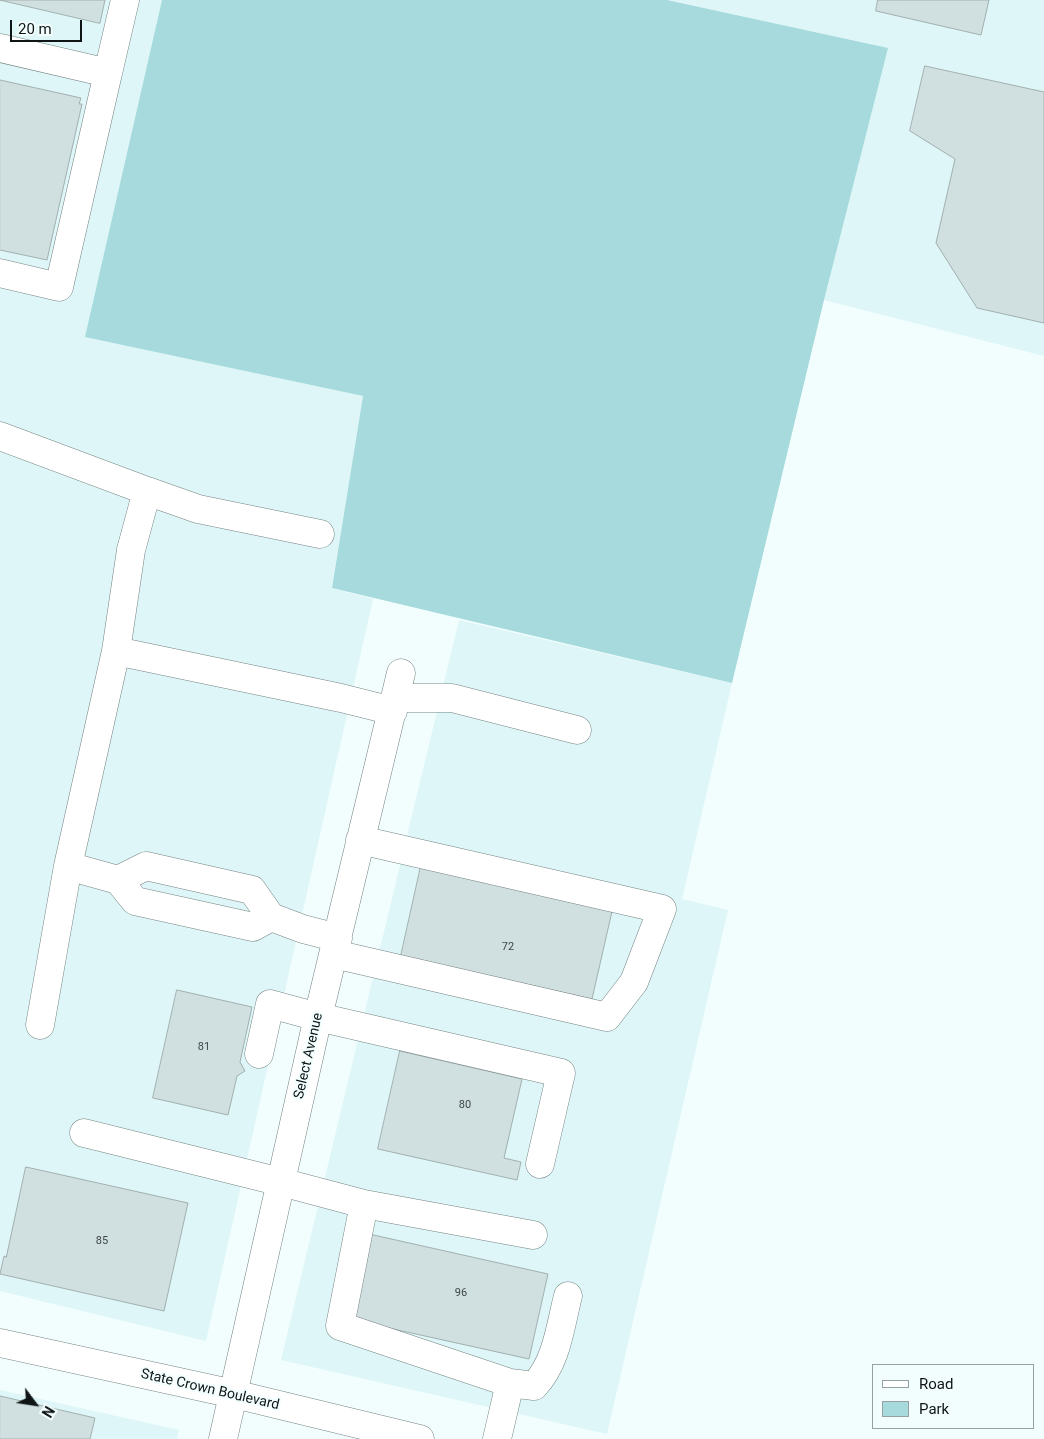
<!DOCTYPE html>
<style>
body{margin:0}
#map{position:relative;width:1044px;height:1439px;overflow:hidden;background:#f2fefe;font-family:Roboto,sans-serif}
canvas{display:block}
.legend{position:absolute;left:872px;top:1364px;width:162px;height:65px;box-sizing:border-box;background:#f2fefe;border:1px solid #97a0a0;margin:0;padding:6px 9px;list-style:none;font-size:15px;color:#0f1414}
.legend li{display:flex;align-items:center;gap:10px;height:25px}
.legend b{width:25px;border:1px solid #97a0a0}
.north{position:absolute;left:10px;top:1379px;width:50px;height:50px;-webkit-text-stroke:4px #f2fefe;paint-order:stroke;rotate:121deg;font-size:14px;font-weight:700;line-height:20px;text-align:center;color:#0f1414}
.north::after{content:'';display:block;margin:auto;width:18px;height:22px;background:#0f1414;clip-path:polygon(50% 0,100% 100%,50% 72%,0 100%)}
.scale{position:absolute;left:10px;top:20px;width:72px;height:22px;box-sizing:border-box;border:2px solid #0f1414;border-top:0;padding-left:6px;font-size:15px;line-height:18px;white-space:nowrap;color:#0f1414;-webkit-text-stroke:4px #f2fefe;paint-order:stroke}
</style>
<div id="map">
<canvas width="1044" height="1439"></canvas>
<ul class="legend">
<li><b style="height:6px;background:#fff"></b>Road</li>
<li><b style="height:14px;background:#a6dadc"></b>Park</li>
</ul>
<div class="north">N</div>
<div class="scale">20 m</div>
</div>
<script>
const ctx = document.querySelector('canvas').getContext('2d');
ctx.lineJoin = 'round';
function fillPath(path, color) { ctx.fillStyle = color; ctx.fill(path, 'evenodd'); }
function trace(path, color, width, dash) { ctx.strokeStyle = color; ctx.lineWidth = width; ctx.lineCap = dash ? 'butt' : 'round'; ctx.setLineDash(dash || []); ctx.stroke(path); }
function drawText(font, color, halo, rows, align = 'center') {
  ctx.font = font + ' Roboto,sans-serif'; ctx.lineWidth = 4; ctx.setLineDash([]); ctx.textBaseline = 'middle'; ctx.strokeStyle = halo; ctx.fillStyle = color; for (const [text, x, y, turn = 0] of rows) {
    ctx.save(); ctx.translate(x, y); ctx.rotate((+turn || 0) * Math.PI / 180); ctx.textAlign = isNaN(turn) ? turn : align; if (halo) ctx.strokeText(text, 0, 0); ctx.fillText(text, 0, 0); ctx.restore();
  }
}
fillPath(new Path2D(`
 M0,0h162l-76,337 277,59 -31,192 41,11 -167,742 -206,-50z
 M667,0h377v356l-220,-56 63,-252z
 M459,620l273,63 -50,216 46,11 -121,524 -326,-74z
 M0,1390l179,40 -2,9h-177z`), '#def6f7');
fillPath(new Path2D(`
 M162,0h505l221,48 -64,252 -92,383 -400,-95 31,-192 -278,-59z`), '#a6dadc');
const building = new Path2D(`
 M0,0h105l-5,23z
 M878,0h111l-8,35 -105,-24z
 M925,66l119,26v231l-67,-15 -41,-65 19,-84 -45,-28z
 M0,80l81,18 -2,6h3l-35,156 -47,-10z
 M421,866l192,41 -21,92 -191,-43z
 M177,990l75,17 -12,55 5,9 -8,5 -9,39 -75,-17z
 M400,1051l122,28 -18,79 17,4 -4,18 -139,-31z
 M26,1167l162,36 -24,108 -164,-37 4,-18 2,1z
 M369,1234l179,40 -19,85 -172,-38 -5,-10z
 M0,1396l95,22 -5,21h-90z`);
fillPath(building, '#d0dfdf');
trace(building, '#a2b0b0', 1);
const minor = new Path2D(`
 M0,48l108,25 17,-73
 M0,273l59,14 49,-214
 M0,436l147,55 -16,59 -15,101 -48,215
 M147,491l51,18 122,25
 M116,651l225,47 52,13
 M395,698h57l125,32
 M271,917l-18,10 -118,-26 -17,-21 28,-14 106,24 19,27 32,12 35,9
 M334,954l273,63 27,-35 28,-73 -302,-69
 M40,1025l28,-159 50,14
 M259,1054l11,-50 48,13 243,56 -21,91
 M84,1133l197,49 83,22
 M0,1343l234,51 186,45
 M510,1383l-170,-57 24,-122 169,31
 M223,1439l95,-422 83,-344
 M497,1439l13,-56 24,3c23,-24 26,-59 34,-90`);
trace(minor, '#768383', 29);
trace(minor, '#fff', 28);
drawText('11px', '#3f4747', null, [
 ["72",508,947],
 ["81",204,1047],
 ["80",465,1105],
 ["85",102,1241],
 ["96",461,1293]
]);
drawText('14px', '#0f1414', '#f2fefe', [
 ["Select Avenue",309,1056,-77],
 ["State Crown Boulevard",210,1390,13]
]);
</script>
